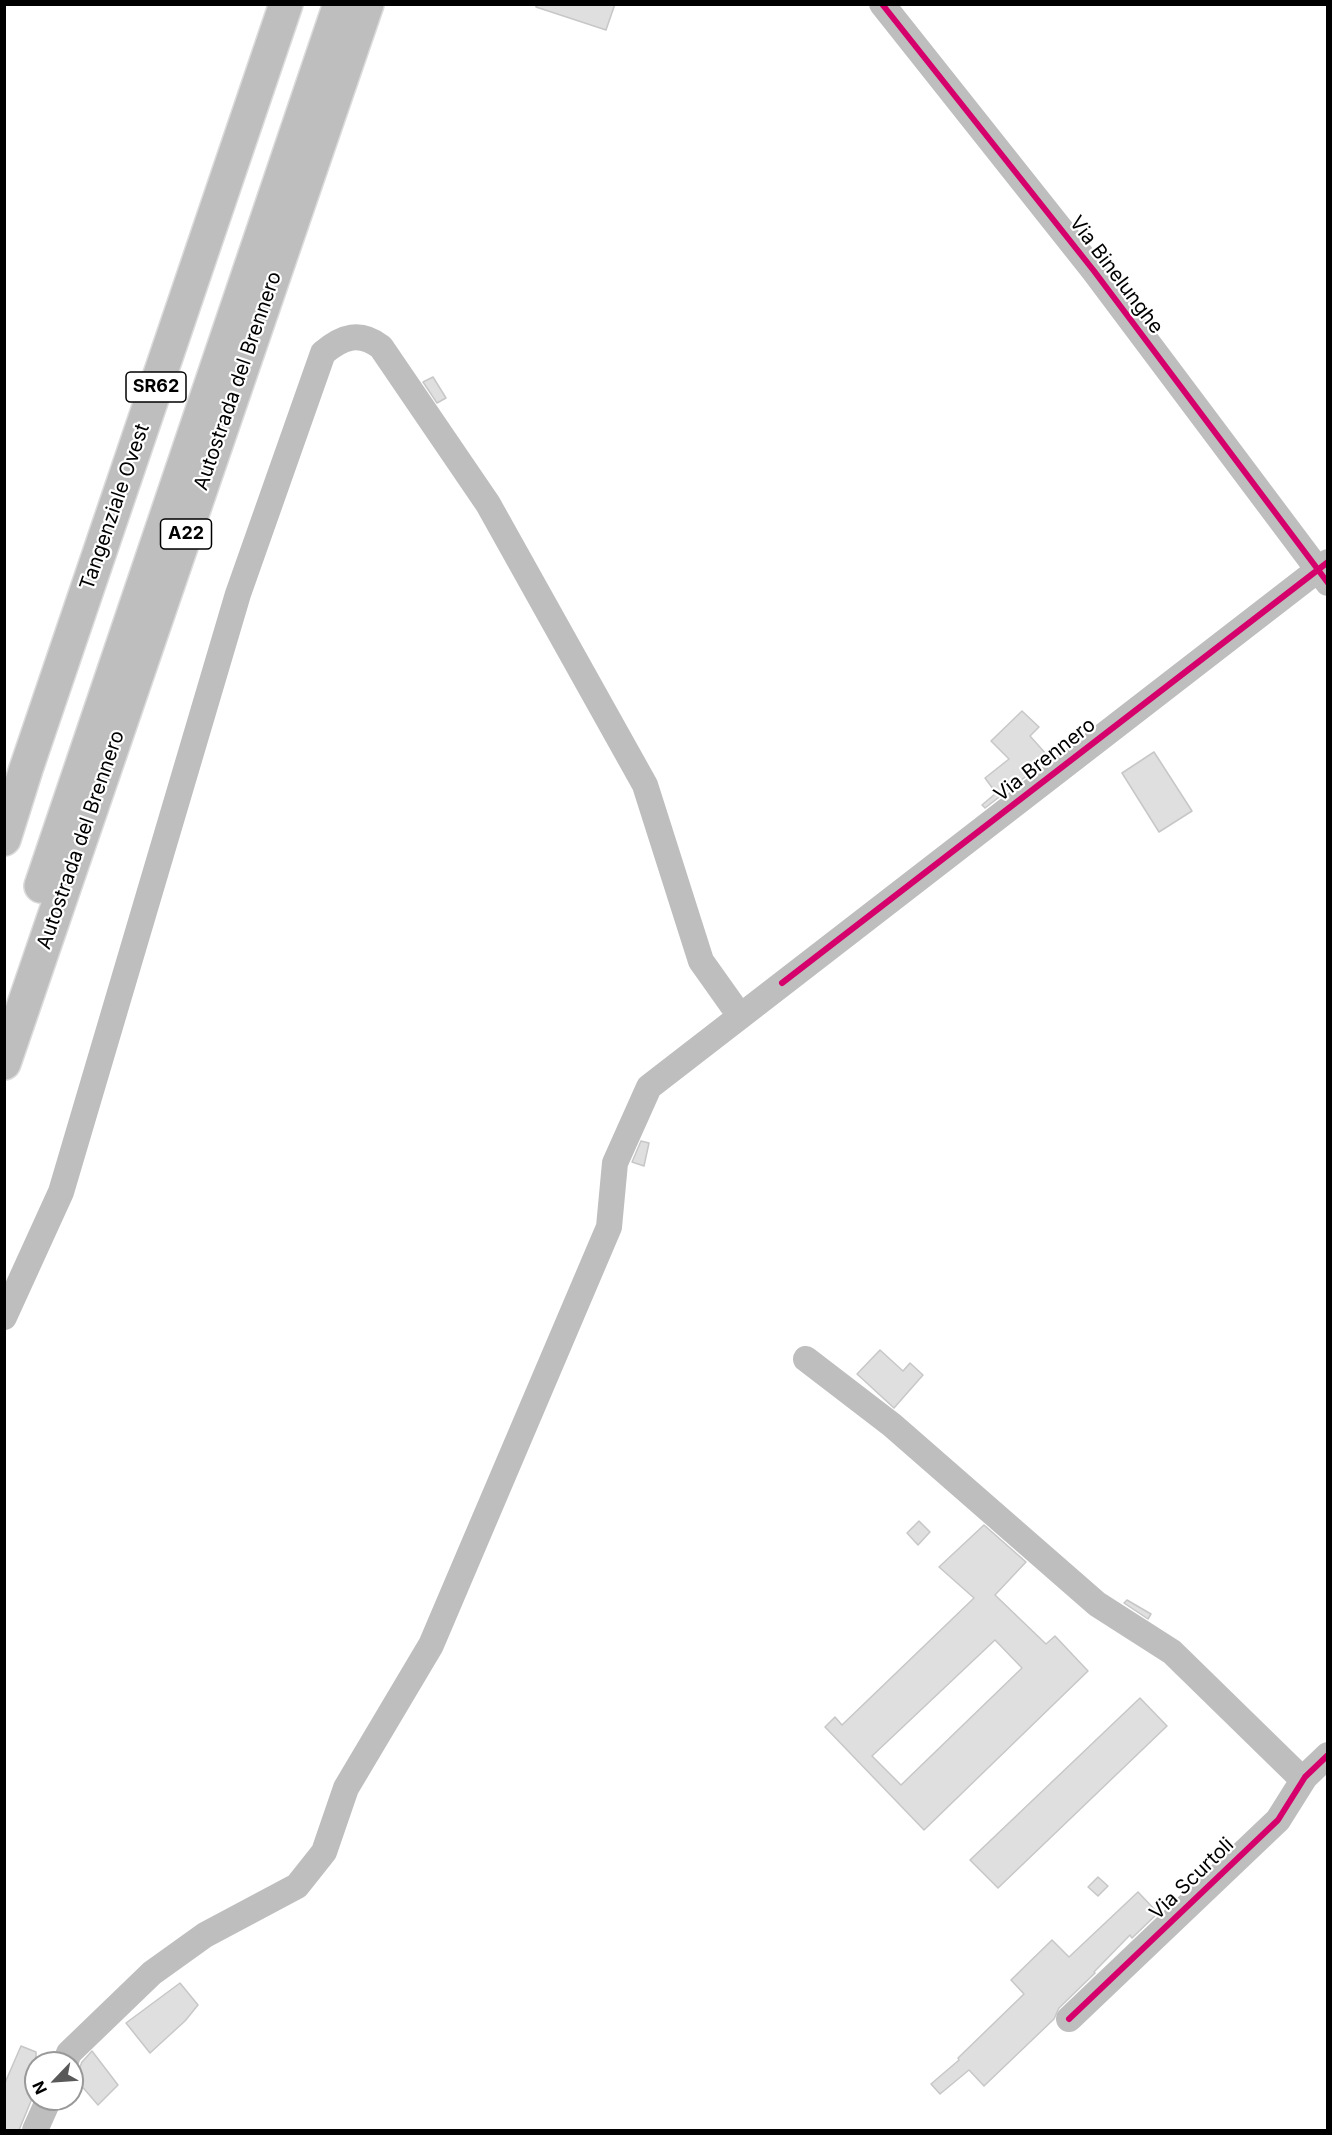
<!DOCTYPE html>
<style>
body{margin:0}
#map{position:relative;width:1332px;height:2135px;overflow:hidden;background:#fff;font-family:Inter,sans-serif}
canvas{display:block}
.frame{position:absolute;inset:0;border:6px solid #000;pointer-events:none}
.north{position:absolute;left:24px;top:2051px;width:60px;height:60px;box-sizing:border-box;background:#fff;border:2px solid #999;border-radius:50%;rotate:245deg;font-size:16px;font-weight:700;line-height:24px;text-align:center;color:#000}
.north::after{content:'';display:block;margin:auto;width:21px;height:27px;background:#595959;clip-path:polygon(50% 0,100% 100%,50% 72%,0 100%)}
</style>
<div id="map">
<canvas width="1332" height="2135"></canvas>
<div class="frame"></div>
<div class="north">N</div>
</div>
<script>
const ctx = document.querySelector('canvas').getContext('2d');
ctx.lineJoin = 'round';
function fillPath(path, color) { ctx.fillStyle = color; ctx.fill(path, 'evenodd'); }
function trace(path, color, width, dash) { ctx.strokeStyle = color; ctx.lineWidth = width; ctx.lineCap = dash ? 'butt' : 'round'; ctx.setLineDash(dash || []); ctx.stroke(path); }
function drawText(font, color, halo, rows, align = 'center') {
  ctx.font = font + ' Inter,sans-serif'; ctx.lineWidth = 4.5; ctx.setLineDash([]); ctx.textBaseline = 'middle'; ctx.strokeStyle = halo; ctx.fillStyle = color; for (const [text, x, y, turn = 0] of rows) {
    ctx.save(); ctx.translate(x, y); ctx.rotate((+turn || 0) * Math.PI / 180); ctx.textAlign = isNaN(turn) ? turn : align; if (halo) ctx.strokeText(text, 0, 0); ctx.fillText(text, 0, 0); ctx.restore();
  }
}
const building = new Path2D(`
 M536,4h79l-9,26 -70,-23z
 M433,377l13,21 -9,5 -14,-21z
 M1022,711l17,16 -9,9 17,19 -23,23 -39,30 -3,-3 14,-12 -11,-15 24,-19 -18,-18z
 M1154,752l38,59 -33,21 -37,-59z
 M641,1141l8,2 -5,23 -12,-4z
 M880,1350l23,21 7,-8 13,12 -29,33 -37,-34z
 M919,1521l11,11 -12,13 -11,-12z
 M984,1525l42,37 -31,33 51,49 9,-8 33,35 -164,159 -99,-103 10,-10 7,8 132,-127 -35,-31zM995,1640l27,28 -121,117 -29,-29z
 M1127,1600l24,14 -3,5 -24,-16z
 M1140,1698l27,28 -169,162 -28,-28z
 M1098,1877l10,9 -10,10 -10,-9z
 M1138,1892l20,21 -26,25 -2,-3 -36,37 1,1 -36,35 -5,11 -70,67 -15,-16 -29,24 -9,-10 28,-24 -1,-2 66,-64 -13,-14 41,-40 17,17z
 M180,1983l18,22 -13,16 -35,32 -24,-30z
 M21,2046l15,6v37l-17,41h-15v-45z
 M92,2051l26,34 -20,20 -25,-29 6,-7 3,-7z`);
fillPath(building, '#dfdfdf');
trace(building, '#c7c7c7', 1.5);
const highway = new Path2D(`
 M4,839l22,-70 260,-765
 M41,886l299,-882
 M4,1063l363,-1059`);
trace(highway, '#dbdbdb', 36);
trace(new Path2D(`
 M882,4l212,267 234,312
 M4,1317l57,-125 177,-598 85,-241c20,-17 37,-22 58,-6l107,157 157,281 56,176 39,55
 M806,1359l86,66 205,179 75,48 131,128
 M1069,2019l209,-199 27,-43 23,-22
 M65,2063l4,-10 83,-80 53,-38 92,-49 27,-34 22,-64 85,-143 178,-418 6,-64 34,-76 679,-525
 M35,2130l14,-31`), '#bebebe', 26);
trace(highway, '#bebebe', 33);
trace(new Path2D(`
 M882,4l212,267 234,312
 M782,983l546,-421
 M1069,2019l209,-199 27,-43 23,-22`), '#d6006c', 6);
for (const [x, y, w] of [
 [156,387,60],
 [186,534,51]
]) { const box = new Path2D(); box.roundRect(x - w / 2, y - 15, w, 30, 4.5); ctx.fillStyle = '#fff'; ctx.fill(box); trace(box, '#000', 1.5); }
drawText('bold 18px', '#000', null, [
 ["SR62",156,387],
 ["A22",186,534]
]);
drawText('20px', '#000', '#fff', [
 ["Via Binelunghe",1116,275,53],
 ["Autostrada del Brennero",238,381,-71],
 ["Tangenziale Ovest",115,507,-71],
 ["Via Brennero",1045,760,-38],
 ["Autostrada del Brennero",81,840,-71],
 ["Via Scurtoli",1192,1879,-44]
]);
</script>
